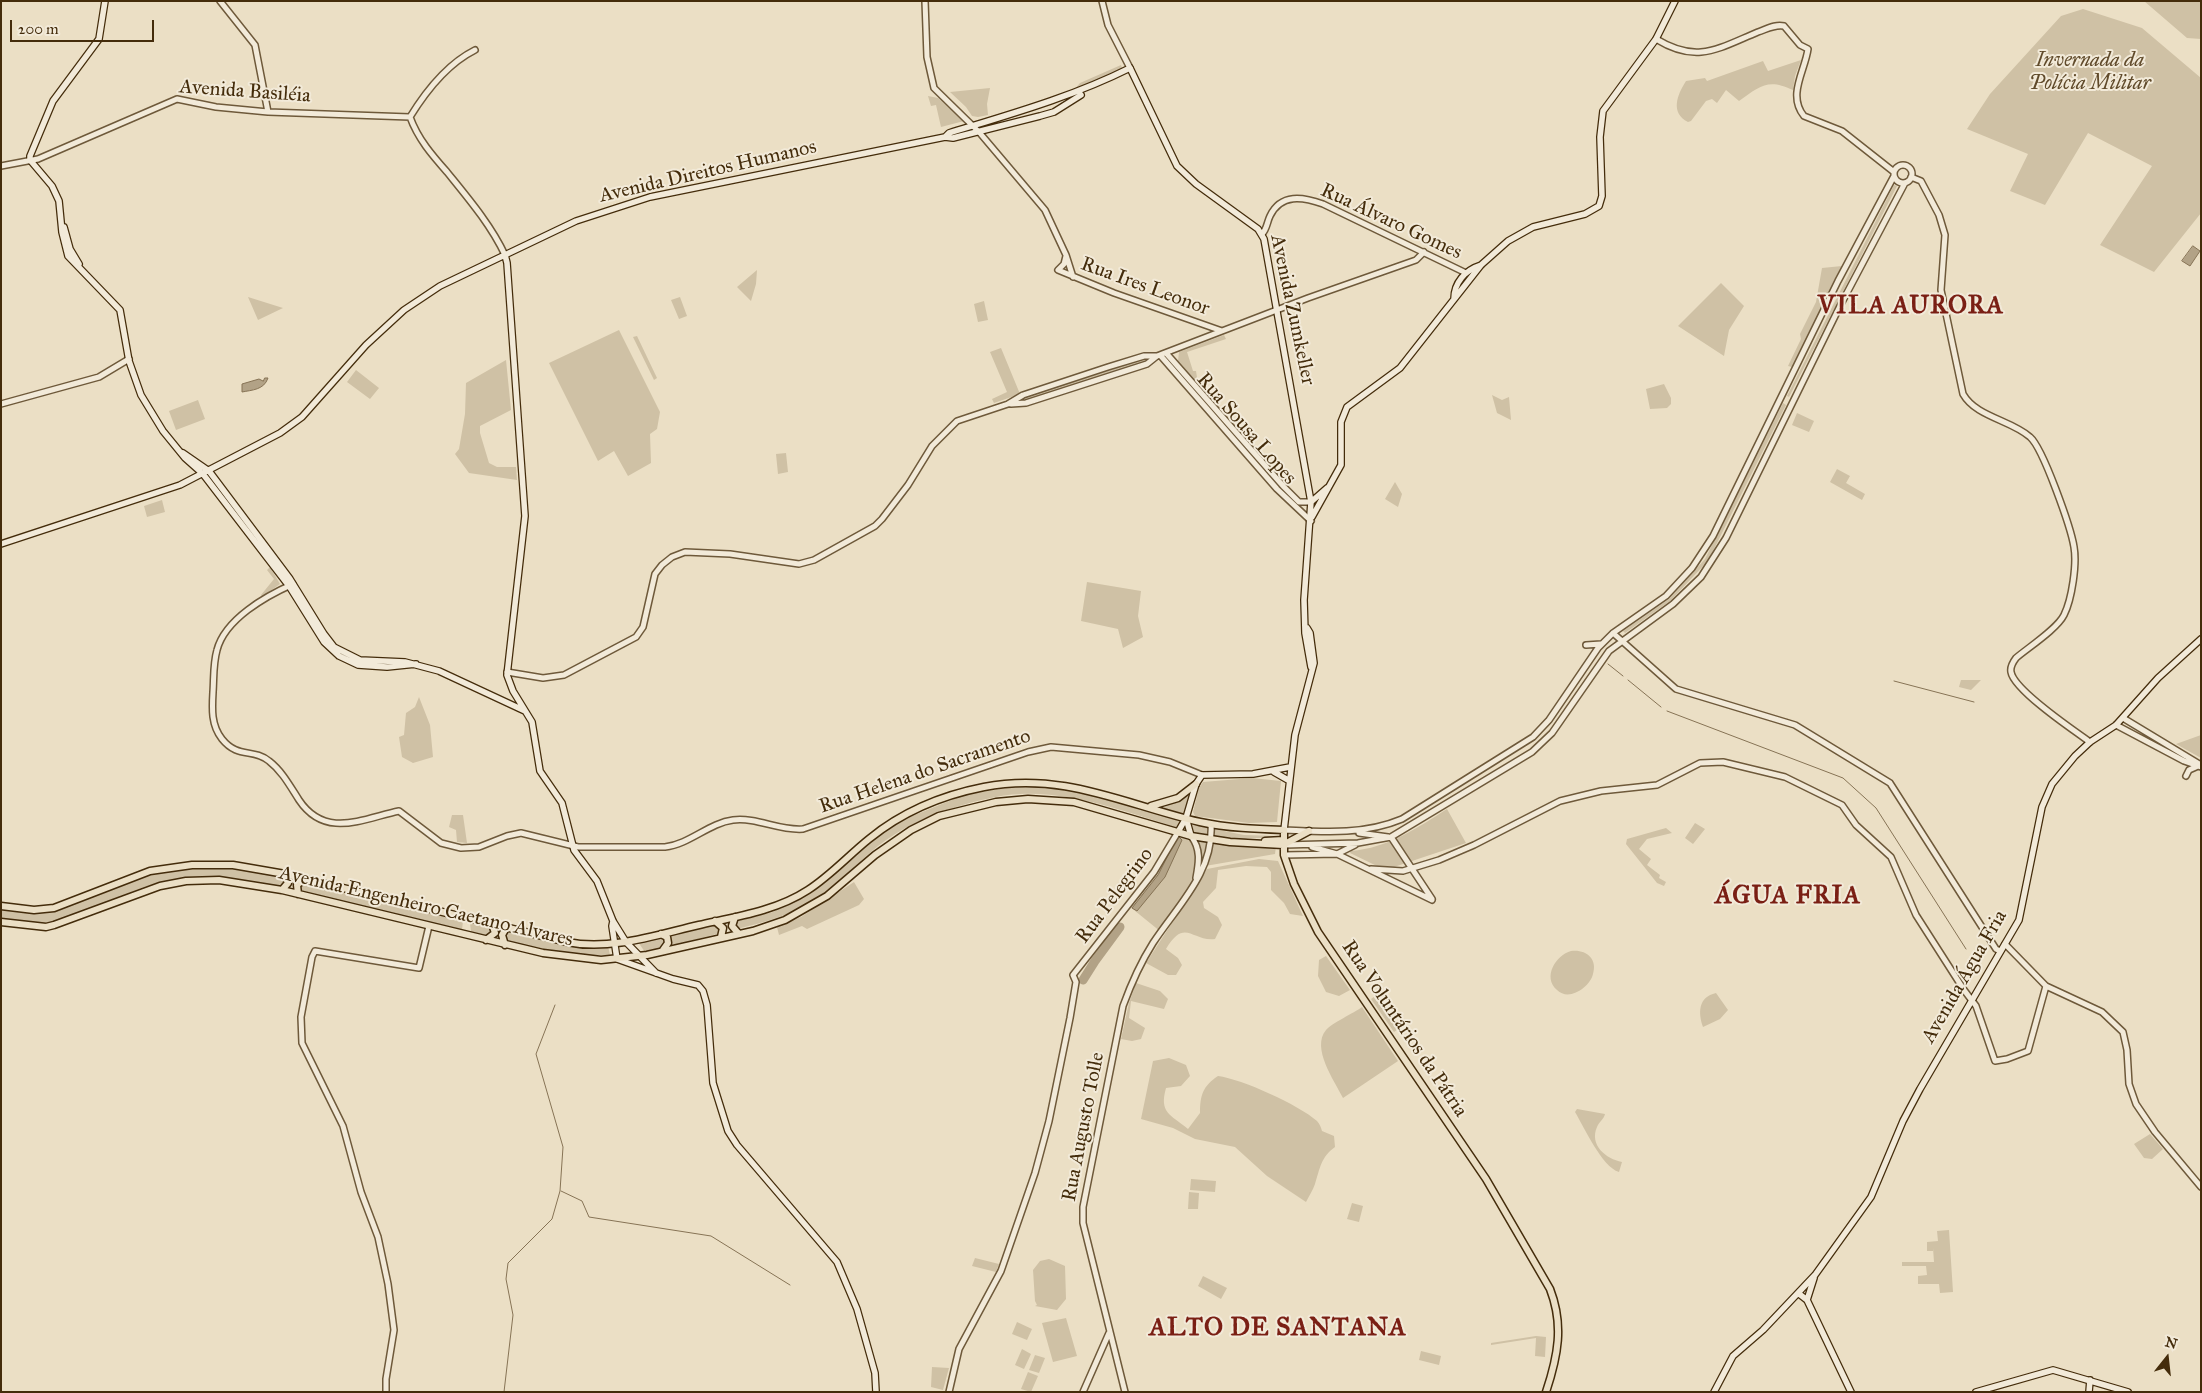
<!DOCTYPE html>
<meta charset="utf-8">
<style>
body{margin:0}
#map{position:relative;width:2202px;height:1393px;overflow:hidden;background:#ebdfc5;font-family:"IM FELL Great Primer",serif}
canvas{display:block}
.frame{position:absolute;inset:0;border:2px solid #442c0b;pointer-events:none}
.north{position:absolute;left:2142px;top:1333px;width:50px;height:50px;-webkit-text-stroke:4px #f2ead9;paint-order:stroke;rotate:16deg;font-size:14px;font-weight:700;line-height:20px;text-align:center;color:#442c0b}
.north::after{content:'';display:block;margin:auto;width:18px;height:22px;background:#442c0b;clip-path:polygon(50% 0,100% 100%,50% 72%,0 100%)}
.scale{position:absolute;left:10px;top:20px;width:144px;height:22px;box-sizing:border-box;border:2px solid #442c0b;border-top:0;padding-left:6px;font-size:15px;line-height:18px;white-space:nowrap;color:#442c0b;-webkit-text-stroke:4px #f2ead9;paint-order:stroke}
</style>
<div id="map">
<canvas width="2202" height="1393"></canvas>
<div class="frame"></div>
<div class="north">N</div>
<div class="scale">200 m</div>
</div>
<script>
const ctx = document.querySelector('canvas').getContext('2d');
ctx.lineJoin = 'round';
function fillPath(path, color) { ctx.fillStyle = color; ctx.fill(path, 'evenodd'); }
function trace(path, color, width, dash) { ctx.strokeStyle = color; ctx.lineWidth = width; ctx.lineCap = dash ? 'butt' : 'round'; ctx.setLineDash(dash || []); ctx.stroke(path); }
function drawText(font, color, halo, rows, align = 'center') {
  ctx.font = font + ' "IM FELL Great Primer",serif'; ctx.lineWidth = 4; ctx.setLineDash([]); ctx.textBaseline = 'middle'; ctx.strokeStyle = halo; ctx.fillStyle = color; for (const [text, x, y, turn = 0] of rows) {
    ctx.save(); ctx.translate(x, y); ctx.rotate((+turn || 0) * Math.PI / 180); ctx.textAlign = isNaN(turn) ? turn : align; if (halo) ctx.strokeText(text, 0, 0); ctx.fillText(text, 0, 0); ctx.restore();
  }
}
fillPath(new Path2D(`
 M2144,1h57v38l-14,-1z
 M2083,9l59,19 59,50v135l-47,59 -54,-27 52,-79 -64,-33 -43,72 -35,-14 18,-37 -61,-25 23,-35 71,-78z
 M1801,60l-6,16 -2,14c-25,-12 -33,-4 -54,11l-13,-11 -9,13 -5,-4 -6,2 -15,20 -3,1c-18,-9 -11,-27 -2,-41l19,-3 2,3 56,-20 5,10z
 M1121,65l1,3 -48,22 6,-7z
 M990,88l-3,16 1,11 -10,2 -6,-1 -6,-9 -16,-15z
 M928,96l10,2 26,23 -23,6 -5,-22 -5,1z
 M1894,185l3,1 -108,211 -2,-1z
 M1842,266l-32,72 -5,4 -13,25 -4,-1 13,-27 -1,-5 16,-32 6,-34z
 M757,270l-1,14 -5,17 -14,-14z
 M1721,283l23,23 -15,24 -5,26 -46,-30z
 M248,297l35,11 -25,12z
 M680,297l7,19 -8,3 -8,-19z
 M984,301l4,19 -10,2 -4,-18z
 M619,330l41,82 -3,17 -7,5 1,29 -23,13 -14,-25 -16,10 -49,-98z
 M1224,335l2,4 -39,13 6,19h3l2,13 -20,-23 1,-9z
 M637,336l20,42 -3,2 -21,-43z
 M1001,348l19,46 -26,9 -2,-4 15,-7 -17,-40z
 M1145,359l1,2 -121,39 -1,-2z
 M506,360l5,50 -31,16v7l9,30 8,4h19l1,13 -48,-7 -14,-19 4,-5 6,-35 1,-31z
 M1175,367l99,113 -100,-112z
 M356,370l23,18 -9,11 -23,-17z
 M1664,384l7,14v6l-4,4 -17,1 -4,-20z
 M1492,395l10,5 7,-3 2,23 -14,-7z
 M198,400l7,19 -29,11 -7,-19z
 M1783,403l3,2 -78,156 -38,40 -45,32 -2,-2 46,-32 36,-40z
 M1797,413l17,8 -5,11 -17,-7z
 M786,453l2,19 -10,2 -2,-20z
 M1837,469l13,7 -4,7 19,11 -3,6 -32,-18z
 M1395,482l7,12 -4,13 -13,-8z
 M162,500l3,12 -18,5 -3,-11z
 M270,567l10,17 -18,13 -1,-2 13,-16 -7,-9z
 M1087,582l54,9 -3,25 5,21 -20,11 -5,-19 -37,-8z
 M1961,680h20l-10,10 -12,-3z
 M419,697l11,28 3,32 -20,6 -11,-6 -3,-20 5,-2 2,-22 9,-6z
 M2201,735v23l-25,-14z
 M1252,778l29,3 -4,41 -28,1 -54,-7 -2,-4 6,-24 4,-6z
 M1018,786c65,-1 127,23 189,40l1,10c-62,-15 -124,-45 -188,-42 -21,1 -44,7 -64,13 -27,8 -55,21 -78,39 -21,17 -40,39 -63,54 -24,15 -50,22 -78,29l-3,-1v-6l39,-10 40,-21 68,-59 24,-13 59,-24z
 M1191,791l-6,23 -23,-6 16,-7z
 M1447,809l19,34 -78,26 -9,-2 -29,-14 1,-2c37,-3 66,-23 96,-42z
 M452,815h11l4,28 -10,-1 -1,-12 -7,-3z
 M1695,823l10,6 -12,15 -8,-6z
 M1666,828l6,5 -25,6 -8,10 12,10 -4,6 13,10 -1,3 7,4 -2,4 -7,-3 -31,-39 1,-5z
 M1214,829l30,6 32,1v2h-28l-9,3 -24,-3z
 M1178,832l98,14 -1,8 -70,12 -44,66 -32,-26z
 M1259,859l19,2 25,55 -13,-2 -6,-11 -13,-13v-18l-4,-5 -21,-1 -28,4 -2,18 -13,14 1,6 14,9 4,8 -7,14c-23,3 -30,-22 -49,10l12,9 4,7 -6,10h-8l-22,-12 61,-94z
 M193,867l51,2 40,8 3,4 -4,7c-45,-10 -92,-16 -136,-2 -34,11 -65,34 -100,38 -14,2 -32,-2 -46,-4v-11l43,4 18,-4 91,-37z
 M303,882l155,37 5,2 -1,9 -164,-39 1,-7z
 M854,882l10,17 -5,6 -52,24 -5,-3 -23,9 -2,-8 24,-10z
 M470,923l23,4 1,3 -6,7 -17,-5z
 M719,924l2,9 -43,11h-5l-4,-6 5,-4z
 M508,931l100,15 2,9c-36,2 -69,-5 -104,-14l-2,-9z
 M664,936l2,2 -2,10 -19,4 -7,-10z
 M1571,951c14,-2 27,7 22,23 -3,13 -24,28 -36,16 -15,-13 -1,-35 14,-39z
 M1326,956l24,34 -11,6 -13,-4 -8,-16 1,-16z
 M1136,983l24,8 8,8 -4,10 -33,-8 -2,17 16,10 -4,11 -9,2 -11,-2 8,-36z
 M1716,993l12,17 -8,9 -17,8c-5,-14 -5,-30 13,-34z
 M1378,994l22,34 -6,4 -23,-33z
 M1362,1007l36,54 -55,37c-9,-18 -32,-50 -17,-68 6,-7 28,-17 36,-23z
 M1169,1058l17,7 4,11 -9,10 -15,2c-7,25 4,26 22,41l12,-16c0,-18 3,-27 18,-37 24,3 81,29 99,45 3,3 4,7 5,10l12,5 1,11c-14,10 -15,21 -20,37 -2,6 -6,12 -9,18l-39,-26 -32,-29 -40,-8 -22,-11 -32,-9 12,-58z
 M1577,1109l28,5c-1,5 -6,8 -8,13 -8,18 9,32 25,35l-3,10c-17,-5 -35,-45 -44,-60z
 M2150,1134l13,15 -11,10 -8,-1 -10,-14z
 M1191,1179l25,2 -1,11 -25,-2z
 M1189,1192l10,1 -1,16h-10z
 M1352,1203l11,3 -4,16 -12,-3z
 M1949,1230l4,62 -13,1 -1,-9h-21v-8l9,-1 -1,-9h-24v-4h32l-1,-14v3h-6v-9l11,-1 -1,-10z
 M975,1258l24,6 -3,8 -24,-6z
 M1049,1259l16,7 1,33 -9,11 -22,-4 2,-1 -2,-4 -2,-31 7,-9z
 M1203,1276l24,12 -6,11 -23,-13z
 M1066,1318l11,38 -24,6 -11,-39z
 M1017,1322l15,7 -5,11 -15,-6z
 M1536,1336l10,1 -1,20 -10,-1 1,-18 -45,7v-2z
 M1022,1349l9,5 -7,15 -9,-4z
 M1421,1351l20,5 -2,9 -20,-5z
 M1035,1355l10,3 -6,15 -10,-3z
 M932,1367l17,1 -6,22 -12,-3z
 M1028,1372l10,4 -7,16 -10,-3z`), '#cfc1a5');
const water = new Path2D(`
 M2193,246l7,5 -10,15 -8,-5z
 M265,378h3c-4,12 -16,12 -26,14v-8l17,-5 4,2z
 M1178,836l4,4 -17,37 -28,34 -5,-3 26,-33z`);
fillPath(water, '#b2a286');
trace(water, '#867355', 1);
trace(new Path2D(`
 M1608,664l15,12
 M1628,680l33,27
 M1894,681l80,21
 M1667,711l176,67 33,30 90,141
 M561,1191l21,10 7,16 122,19 79,49
 M504,1392l9,-77 -7,-36 2,-16 44,-44 8,-28 3,-44 -27,-93 19,-49`), '#867355', 1);
trace(new Path2D(`
 M1083,980l12,-19 25,-34`), '#b2a286', 9);
const tertiary = new Path2D(`
 M220,1l35,44 13,67
 M925,1l2,56 7,31 45,44 66,78 21,45 7,22
 M1102,1l6,24 22,43
 M1656,39c41,25 61,10 102,-7 9,-3 17,-8 26,-6l16,19 8,4c-3,22 -21,46 -4,67l38,15 52,41
 M410,117c8,22 22,38 37,55 21,26 44,53 58,83
 M410,117c16,-26 37,-53 65,-67
 M1894 174a9 9 0 1 1 18 0a9 9 0 1 1-18 0Z
 M1,166l37,-7 139,-60 39,8 52,5 142,5
 M1911,177l10,4 18,34 6,20 -4,55 22,104c13,23 48,26 67,43 13,11 41,91 44,110 3,17 -2,52 -10,68 -7,14 -35,32 -48,43 -3,4 -6,9 -5,14 3,18 62,58 79,70
 M1262,234c5,-5 5,-12 8,-18 11,-23 33,-19 53,-12l143,69
 M1066,256l-2,8 -6,6 56,23 108,38
 M1166,353l118,134 15,15h12
 M1160,355l117,134 34,32
 M1,404l98,-27 30,-18
 M1011,404l15,-1 121,-39 10,-8 151,-58 108,-38 8,-8
 M293,584c-27,12 -68,35 -76,66 -4,14 -3,28 -4,42 -1,17 -2,33 9,47 16,20 31,9 47,22 13,10 21,25 30,39 26,39 63,19 100,11l42,32 20,5 18,-1 28,-11 14,-3 57,14h87c25,-3 44,-24 68,-27 24,-3 46,11 70,9l225,-77 23,-5 88,8 31,7 32,13
 M1613,633l63,56 119,36 95,58 106,166 4,2
 M1586,645l15,-1
 M507,672l36,6 21,-3 72,-38 7,-10 12,-53 7,-9 10,-8 13,-5 45,2 69,10 15,-4 61,-34 7,-7 26,-34 24,-39 25,-25 51,-17 15,-9 85,-28 36,-11h13
 M2123,718l78,47
 M2116,725l68,36 17,6
 M2186,776l3,-6 9,-4
 M1284,830c40,2 80,5 118,-11l131,-82 16,-17 49,-72 15,-15 53,-37 26,-28 21,-32 125,-255 56,-105
 M1359,833l29,4
 M1191,836c10,13 8,26 5,42
 M1391,837l41,62
 M1285,845l73,-2 33,-6 141,-85 20,-19 57,-82 64,-47 28,-27 25,-39 114,-232 65,-123
 M1312,847l25,7 18,-9
 M1284,855l53,-1 95,46
 M1371,869l32,2 36,-11 35,-15 86,-44 41,-10 56,-6 43,-22 23,-1 62,15 57,28 14,20 35,32 25,58 48,75 12,16 19,55 12,-2 21,-8 18,-65
 M2005,944l41,42 56,26 21,20 4,18 2,34 7,20 19,28 46,55
 M386,1392v-13l8,-49 -6,-46 -10,-47 -17,-45 -18,-66 -41,-83 -1,-26 11,-60 3,-6 104,17 10,-42
 M949,1392l10,-43 42,-78 34,-98 14,-52 21,-103 6,-36 -3,-7 81,-103 24,-40
 M1083,1392l26,-59
 M1125,1392l-42,-169v-16l40,-201c8,-22 18,-44 30,-63 25,-38 61,-71 58,-119`);
const secondary = new Path2D(`
 M105,1l-6,38 -46,62 -23,55v4l22,26 7,15 3,31 6,24 52,54 9,51 12,34 22,36 22,27 18,16 86,112 35,56 15,14 19,9 29,2 29,-3
 M945,137l8,1 87,-22 14,-4 27,-17
 M64,227l6,22 9,15
 M505,255l2,8 18,253 -18,159 6,16 19,31 8,49 22,32 12,47 23,31 16,40 13,21 30,31
 M1454,299c0,-16 11,-29 27,-34
 M183,453l26,18 81,108 34,55 10,13 26,13 45,2 34,9 86,40
 M1311,502l16,-14
 M1312,517l29,-52v-43l6,-15 53,-39 81,-103 27,-24 25,-14 52,-13 14,-8 3,-10 -2,-59 3,-26 53,-72 19,-38
 M1,544l179,-59 100,-52 22,-16 64,-72 38,-35 36,-24 136,-65 74,-24 295,-60 4,-4c62,-19 123,-36 181,-65l47,98 19,18 62,45 6,10 47,263 -7,98 1,33 6,34
 M1274,772l14,8
 M1186,818l5,18
 M1284,830l11,-95 19,-72 -4,-30 -3,-5
 M1178,832l8,-14 10,-34 6,-9 51,-1 37,-7
 M613,921l-1,5 5,33 56,20 25,6 5,6 4,14 6,78 15,48 9,14 100,117 20,47 18,64 1,19
 M1798,1293l9,7 44,92
 M1807,1300l7,-22
 M1714,1392l19,-36 30,-26 52,-55 56,-78 32,-76 17,-32 99,-169 23,-113 10,-23 23,-28 15,-14 26,-17 42,-47 43,-39
 M1976,1392l77,-22 75,22
 M2089,1392l1,-12`);
const primary = new Path2D(`
 M1151,806l27,-8 18,-14
 M1265,841l18,-1
 M1283,845l26,-14
 M282,890l6,-7 -3,-9
 M298,894l-1,-9 7,-6
 M1,906l33,4 20,-2 96,-37 42,-6h41l52,9 282,68c43,9 89,-7 132,-17 36,-8 77,-14 109,-35 22,-14 41,-35 61,-51 33,-27 74,-44 115,-52 79,-16 142,18 216,35 28,6 56,7 84,8v25l10,29 24,48 168,247 64,110c14,36 8,67 -4,103
 M735,917l-3,9 6,7
 M715,921l8,7 -2,9
 M1,922l45,5 8,-2 106,-39 26,-5 33,-1 63,10 261,63 58,7 46,-5 106,-24 32,-11 42,-24 48,-41 36,-25 28,-14 57,-14 32,-3 46,3 117,34 39,6 53,3
 M661,934l6,3 1,6 -5,7
 M486,940l9,-7 -3,-9
 M505,945l-3,-10 4,-7`);
trace(tertiary, '#6e593a', 8);
trace(secondary, '#442c0b', 8);
trace(primary, '#442c0b', 9);
trace(tertiary, '#f2ead9', 5);
trace(secondary, '#f2ead9', 5.5);
trace(primary, '#ebdfc5', 6);
drawText('italic 20px', '#604a2a', '#f2ead9', [
 ["Invernada da",2090,61],
 ["Polícia Militar",2090,84]
]);
drawText('20px', '#442c0b', '#f2ead9', [
 ["Avenida Basiléia",245,92,4],
 ["Avenida Direitos Humanos",708,172,-13],
 ["Rua Álvaro Gomes",1391,222,25],
 ["Rua Ires Leonor",1145,287,20],
 ["Avenida Zumkeller",1292,310,78],
 ["Rua Sousa Lopes",1246,429,49],
 ["Rua Helena do Sacramento",925,772,-19],
 ["Rua Pelegrino",1115,896,-53],
 ["Avenida Engenheiro Caetano Alvares",426,907,13],
 ["Avenida Água Fria",1965,977,-60],
 ["Rua Voluntários da Pátria",1404,1029,56],
 ["Rua Augusto Tolle",1084,1127,-79]
]);
ctx.letterSpacing = '1px';
drawText('bold 25px', '#7a1f14', '#f2ead9', [
 ["VILA AURORA",1911,307],
 ["ÁGUA FRIA",1788,897],
 ["ALTO DE SANTANA",1278,1329]
]);
ctx.letterSpacing = '0px';
</script>
